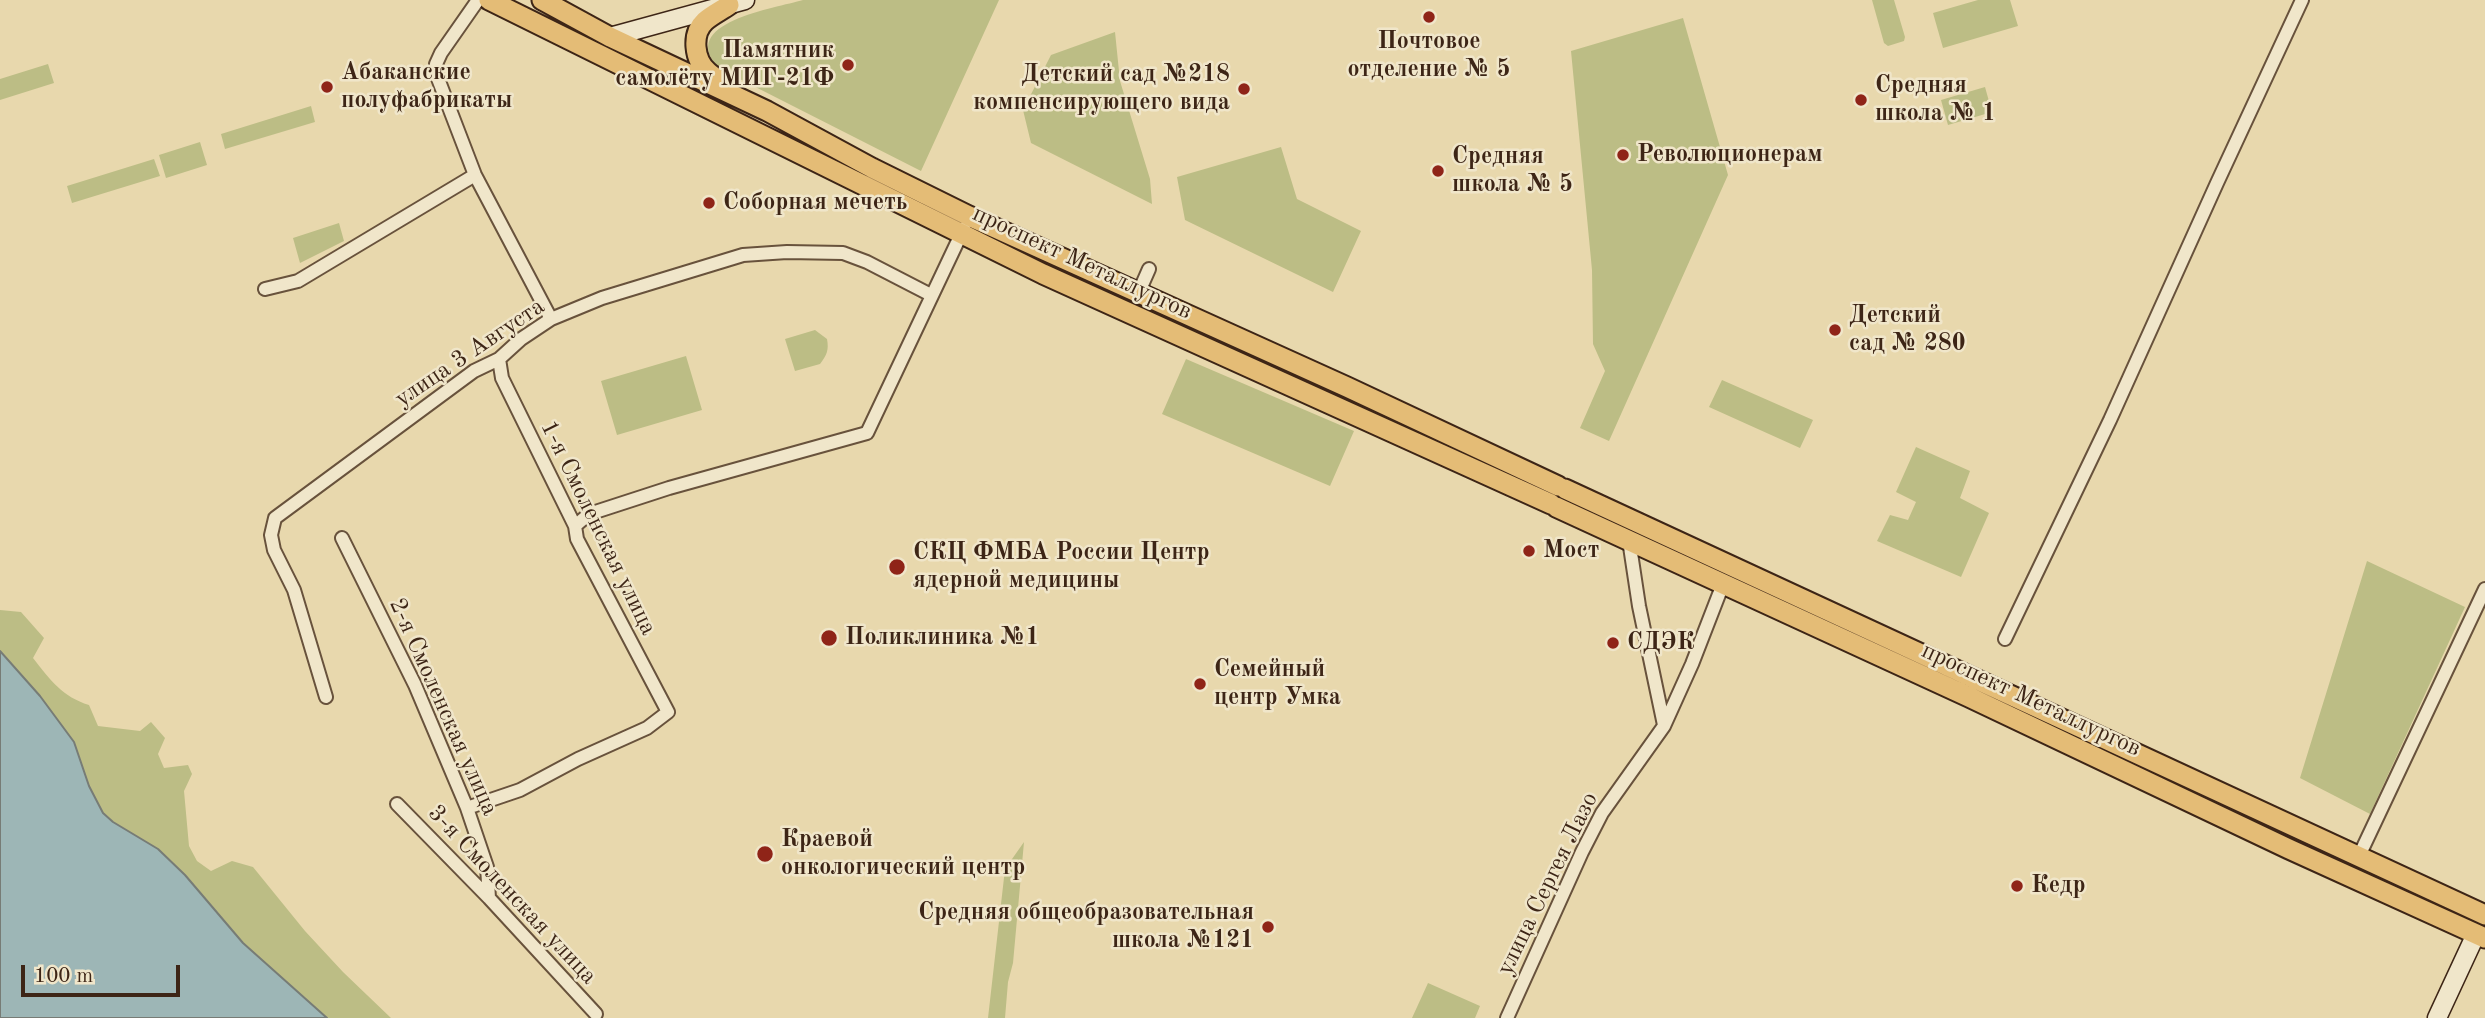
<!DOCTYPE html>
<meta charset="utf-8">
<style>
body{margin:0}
#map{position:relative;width:2485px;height:1018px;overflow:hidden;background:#e8d8ad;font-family:"Old Standard TT",serif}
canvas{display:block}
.scale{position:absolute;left:21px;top:965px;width:159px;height:32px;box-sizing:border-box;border:4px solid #3d2516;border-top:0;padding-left:9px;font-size:21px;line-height:24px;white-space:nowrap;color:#3d2516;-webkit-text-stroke:5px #f0e6ca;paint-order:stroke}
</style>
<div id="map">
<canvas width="2485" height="1018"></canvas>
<div class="scale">100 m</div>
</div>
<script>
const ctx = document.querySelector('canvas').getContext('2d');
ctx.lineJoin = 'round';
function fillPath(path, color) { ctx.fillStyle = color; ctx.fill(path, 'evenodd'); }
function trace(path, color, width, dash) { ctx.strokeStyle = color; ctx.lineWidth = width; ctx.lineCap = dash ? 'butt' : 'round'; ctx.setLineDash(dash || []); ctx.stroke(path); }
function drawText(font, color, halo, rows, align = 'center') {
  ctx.font = font + ' "Old Standard TT",serif'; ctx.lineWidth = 5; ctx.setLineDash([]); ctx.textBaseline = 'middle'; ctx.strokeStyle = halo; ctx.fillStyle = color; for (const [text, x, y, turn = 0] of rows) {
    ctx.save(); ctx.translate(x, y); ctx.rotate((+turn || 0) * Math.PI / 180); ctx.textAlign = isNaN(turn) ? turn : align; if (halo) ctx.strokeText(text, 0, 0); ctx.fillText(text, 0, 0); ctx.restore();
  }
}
fillPath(new Path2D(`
 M803,0h196l-78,171 -201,-102c-46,-46 56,-61 83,-69z
 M1872,0h22l11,37 -1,4 -16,5 -4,-3z
 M1978,0h32l8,26 -75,22 -10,-35z
 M1683,18l45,157 -119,266 -29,-13 25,-57 -12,-27 -1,-74 -21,-219z
 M1115,32l5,49 30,98 2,25 -121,-61 -8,-33 28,-55z
 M48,64l6,19 -54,17v-21z
 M1985,87l7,25 -44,13 -7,-25z
 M311,106l4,16 -90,27 -4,-15z
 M200,142l7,23 -41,13 -7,-23z
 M1281,147l16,52 64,32 -28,61 -148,-72 -8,-43z
 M154,159l6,17 -88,27 -5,-17z
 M339,223l5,18 -44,22 -7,-25z
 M815,330l12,9c2,11 0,16 -7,25l-25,7 -10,-32z
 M686,356l16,54 -85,25 -16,-54z
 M1186,359l168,72 -24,55 -168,-72z
 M1722,380l91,40 -13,28 -91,-41z
 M1916,447l54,24 -10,27 29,15 -28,64 -84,-36 13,-26 18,5 8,-18 -20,-10z
 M2367,561l98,46 -95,207 -70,-36z
 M0,610l21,2 23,26 -11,20c17,22 30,39 56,47l9,21 42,5 11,-9 14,16 -7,16 6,14 24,-3 4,9 -8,17 5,55 8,15 14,10 21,-10 21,6 52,64 38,41 48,46h-64l-84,-75 -58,-68 -27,-26 -45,-27 -10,-9 -14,-27 -15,-44 -34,-46 -40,-45z
 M1024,842l-11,121 -5,19 -3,36h-17l17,-149z
 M1428,983l52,23 -5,12h-63z`), '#bcbd85');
const water = new Path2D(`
 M0,651l40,45 34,46 15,44 14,27 10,9 45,27 27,26 58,68 84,75h-327z`);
fillPath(water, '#9db6b6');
trace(water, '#777c76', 2);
const street = new Path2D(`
 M478,0l-37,53 -5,11 1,12 38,99 76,144
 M265,289l33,-8 177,-106
 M1138,294l11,-25
 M575,526l14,-12 80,-26 198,-55 97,-205
 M342,538l73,147 52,123 20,59 2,31
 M1629,540l10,66 25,119
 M2005,639l105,-219 107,-237 85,-183
 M326,697l-32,-107 -20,-40 -3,-15 4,-17 199,-147 25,-12 22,-20 30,-20 51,-21 141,-43 44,-3 56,1 24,9 64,33
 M397,804l92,94 107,116
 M467,808l53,-18 58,-31 69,-31 21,-16 -91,-173 -2,-13 -73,-148 -3,-19
 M2359,856l126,-267
 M1507,1018l75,-166 20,-39 62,-87 28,-62 31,-80`);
const secondary = new Path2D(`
 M610,37l135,-37
 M2437,1018l39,-84`);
const primary = new Path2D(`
 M489,0l554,274 508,230
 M542,0l68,37 157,74 105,57 97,48 378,171 211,99
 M722,82c-4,-3 -10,-6 -14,-10 -14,-12 -17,-38 -3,-51 7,-6 17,-11 24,-16
 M1565,489l920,426
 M1556,507l413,190 320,152 196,89`);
trace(street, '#68523c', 16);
trace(secondary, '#3d2516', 21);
trace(primary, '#3d2516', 23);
trace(street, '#f0e6ca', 12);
trace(secondary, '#f0e6ca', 18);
trace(primary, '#e4bc76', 19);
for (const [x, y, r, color] of [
 [1429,17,7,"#8f2418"],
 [848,65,7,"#8f2418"],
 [327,87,7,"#8f2418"],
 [1244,89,7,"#8f2418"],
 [1861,100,7,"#8f2418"],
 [1623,155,7,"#8f2418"],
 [1438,171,7,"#8f2418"],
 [709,203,7,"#8f2418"],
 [1835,330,7,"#8f2418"],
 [1529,551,7,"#8f2418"],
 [897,567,9,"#8f2418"],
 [829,638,9,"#8f2418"],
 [1613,643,7,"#8f2418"],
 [1200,684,7,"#8f2418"],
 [765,854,9,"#8f2418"],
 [2017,886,7,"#8f2418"],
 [1268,927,7,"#8f2418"]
]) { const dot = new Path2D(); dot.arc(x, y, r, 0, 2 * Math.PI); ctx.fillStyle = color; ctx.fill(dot); trace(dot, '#f0e6ca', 2.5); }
drawText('bold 24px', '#3d2516', '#f0e6ca', [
 ["Почтовое",1429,42,"center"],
 ["отделение № 5",1429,70,"center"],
 ["Памятник",834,51,"right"],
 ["самолёту МИГ-21Ф",834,79,"right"],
 ["Абаканские",341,73],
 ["полуфабрикаты",341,101],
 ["Детский сад №218",1230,75,"right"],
 ["компенсирующего вида",1230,103,"right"],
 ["Средняя",1875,86],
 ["школа № 1",1875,114],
 ["Революционерам",1637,155],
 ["Средняя",1452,157],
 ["школа № 5",1452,185],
 ["Соборная мечеть",723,203],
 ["Детский",1849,316],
 ["сад № 280",1849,344],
 ["Мост",1543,551],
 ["СКЦ ФМБА России Центр",913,553],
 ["ядерной медицины",913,581],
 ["Поликлиника №1",845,638],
 ["СДЭК",1627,643],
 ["Семейный",1214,670],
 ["центр Умка",1214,698],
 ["Краевой",781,840],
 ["онкологический центр",781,868],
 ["Кедр",2031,886],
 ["Средняя общеобразовательная",1254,913,"right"],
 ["школа №121",1254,941,"right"]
], 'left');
drawText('24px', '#3d2516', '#f0e6ca', [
 ["проспект Металлургов",1082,263,25],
 ["улица 3 Августа",470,353,-34],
 ["1-я Смоленская улица",598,528,64],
 ["проспект Металлургов",2031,700,25],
 ["2-я Смоленская улица",443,707,66],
 ["улица Сергея Лазо",1548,884,-64],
 ["3-я Смоленская улица",512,895,47]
]);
</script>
